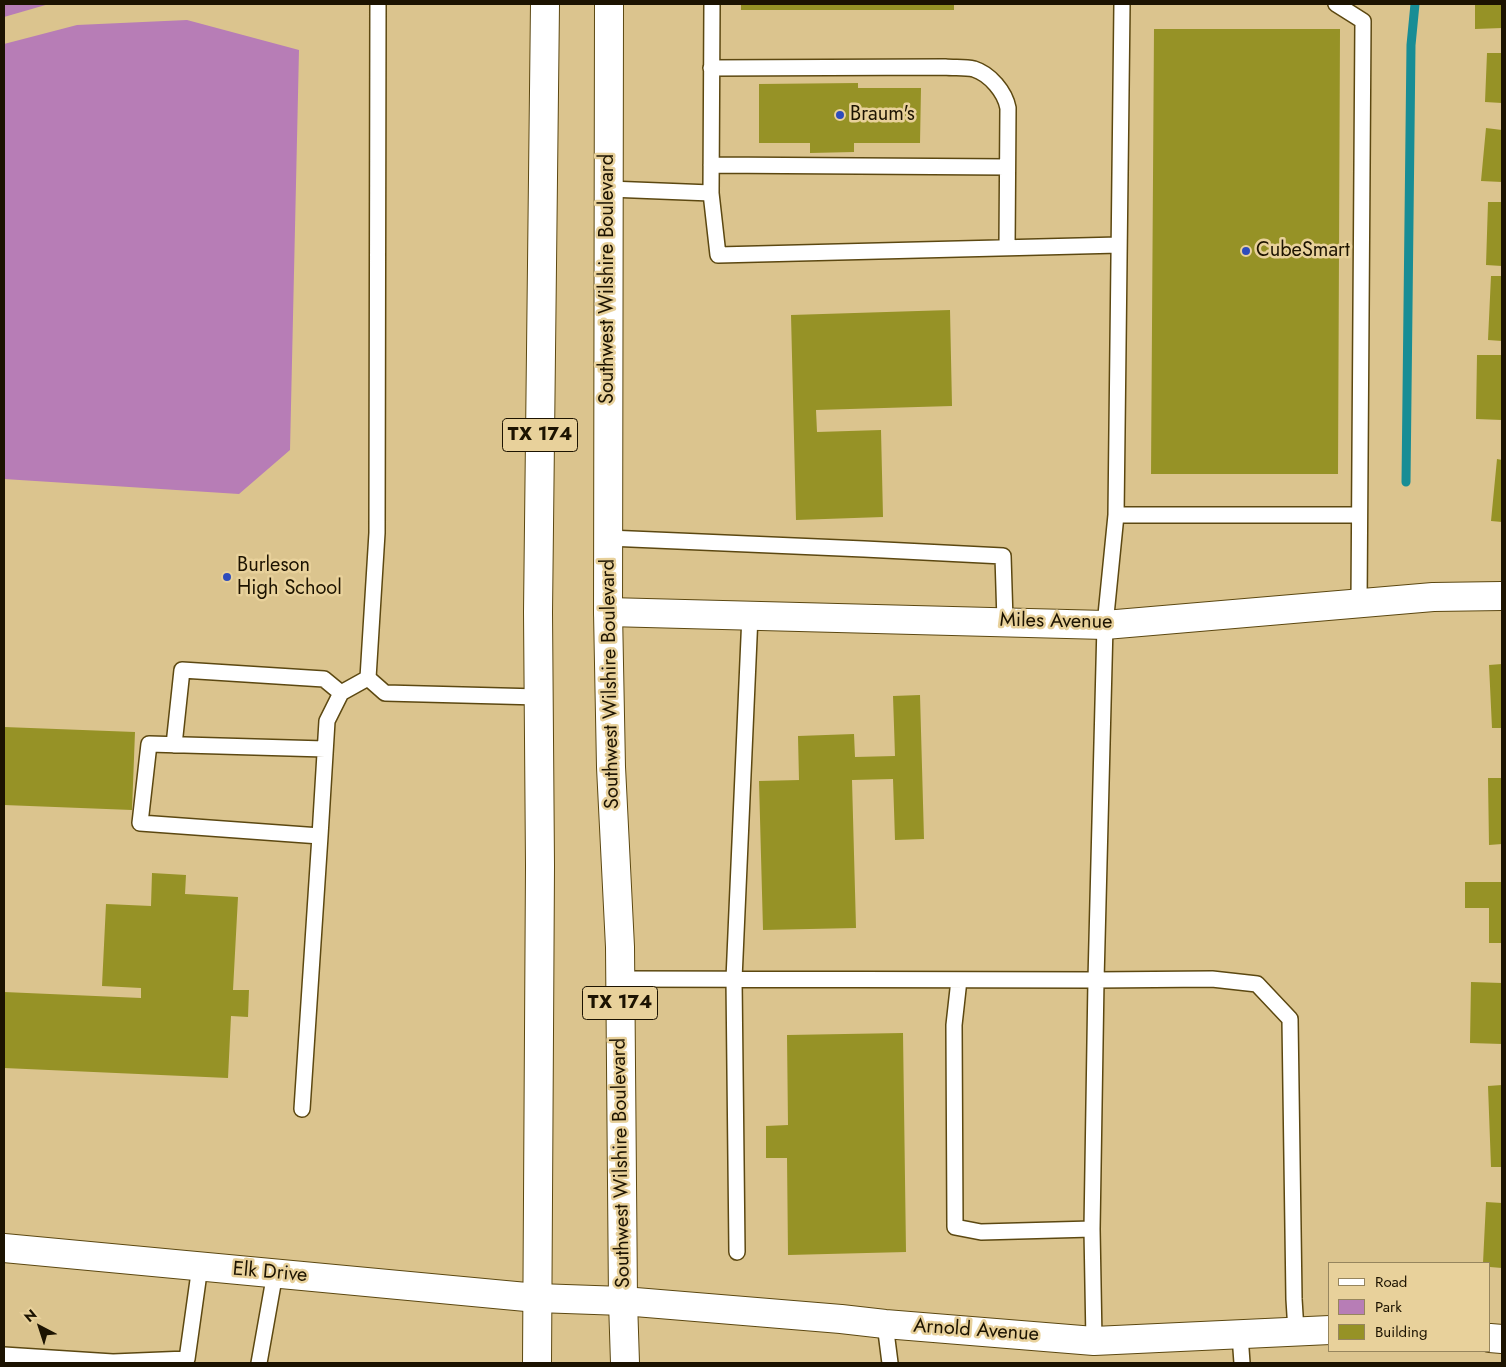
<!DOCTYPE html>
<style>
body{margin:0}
#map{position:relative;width:1506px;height:1367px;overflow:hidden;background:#dbc48e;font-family:Jost,sans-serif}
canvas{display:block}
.frame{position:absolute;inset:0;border:5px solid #1c1301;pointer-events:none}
.legend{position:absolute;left:1328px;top:1262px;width:162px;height:90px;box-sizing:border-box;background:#e8d19b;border:1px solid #96855d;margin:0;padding:6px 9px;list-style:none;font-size:15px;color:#1c1301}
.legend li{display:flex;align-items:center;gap:10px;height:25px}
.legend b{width:25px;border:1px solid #96855d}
.north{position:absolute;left:15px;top:1302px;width:50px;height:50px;-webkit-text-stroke:4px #e8d19b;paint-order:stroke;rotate:320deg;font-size:14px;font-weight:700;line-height:20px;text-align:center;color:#1c1301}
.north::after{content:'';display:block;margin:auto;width:18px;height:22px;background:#1c1301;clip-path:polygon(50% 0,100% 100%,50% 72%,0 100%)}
</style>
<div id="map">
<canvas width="1506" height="1367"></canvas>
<div class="frame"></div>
<ul class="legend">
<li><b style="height:6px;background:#fff"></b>Road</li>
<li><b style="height:14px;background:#b77db6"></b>Park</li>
<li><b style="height:14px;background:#969226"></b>Building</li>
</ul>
<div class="north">N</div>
</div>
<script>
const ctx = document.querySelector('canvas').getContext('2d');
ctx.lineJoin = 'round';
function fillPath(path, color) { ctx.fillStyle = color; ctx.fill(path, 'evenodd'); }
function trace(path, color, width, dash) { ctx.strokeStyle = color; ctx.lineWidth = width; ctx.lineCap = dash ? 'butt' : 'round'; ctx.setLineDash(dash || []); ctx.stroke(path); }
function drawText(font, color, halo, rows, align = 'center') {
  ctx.font = font + ' Jost,sans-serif'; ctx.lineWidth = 5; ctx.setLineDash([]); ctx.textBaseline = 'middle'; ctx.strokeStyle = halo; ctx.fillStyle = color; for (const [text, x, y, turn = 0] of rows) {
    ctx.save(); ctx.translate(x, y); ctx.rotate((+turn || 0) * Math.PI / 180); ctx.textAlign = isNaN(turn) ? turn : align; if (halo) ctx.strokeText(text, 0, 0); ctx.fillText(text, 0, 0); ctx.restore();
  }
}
fillPath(new Path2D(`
 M4,4h45l-45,13z
 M187,20l112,30 -9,400 -51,44 -235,-15v-435l73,-19z`), '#b77db6');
trace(new Path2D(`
 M1406,482l5,-437 4,-41`), '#188d95', 9);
fillPath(new Path2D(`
 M741,4h213v6h-213z
 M1475,4h27v24l-27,1z
 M1154,29h186l-2,445h-187z
 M1487,53h15v50l-17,-1z
 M858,83v5h63l-1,55h-66v9l-44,1v-10h-51v-59z
 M1486,128l16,2v52l-21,-1z
 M1488,202h14v64l-16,-1z
 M1491,276h11v65l-14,-1z
 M950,310l2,96 -136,4 1,22 64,-2 2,87 -87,3 -5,-205z
 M1477,355h25v65l-26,-1z
 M1497,459l5,1v62l-11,-1z
 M1502,664v64h-10l-3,-63z
 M920,695l4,144 -29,1 -2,-61 -41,1 4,148 -93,2 -4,-149 40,-1 -1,-44 56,-2 1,23 40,-1 -2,-60z
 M4,727l131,5 -3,78 -128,-5z
 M1488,778h14v66l-13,1z
 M152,873l34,2 -1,19 53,3 -5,93h16l-1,27 -17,-1 -3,62 -224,-10v-76l137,6v-10l-39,-2 4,-82 45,2z
 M1465,882h37v61h-13v-35h-24z
 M1471,982l31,1v61l-32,-1z
 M903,1033l3,219 -118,3 -1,-97h-21v-32l22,-1 -1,-90z
 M1502,1085v82h-11l-3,-81z
 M1486,1202l16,1v65l-12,-1v-4h-7z`), '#969226');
const service = new Path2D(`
 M378,4l-1,529 -9,145 17,15 154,4
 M1336,4l27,17 -4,582
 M711,68l234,-1c9,1 20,0 29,2 16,5 31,23 34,39l-1,139
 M711,165l296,2
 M609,189l102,4 1,-189
 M711,193l7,62 401,-10
 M1116,515h243
 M608,538l256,11 139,7 2,65
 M174,745l8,-75 142,9 17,14
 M325,749l-176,-5 -9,79 180,13 7,-115 14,-28 27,-15
 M620,979l476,1 116,-1 45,5 33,35 4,280 2,32
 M959,980l-5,45 1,202 26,5 111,-3
 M302,1109l18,-273
 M737,1252l-3,-273 16,-364
 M885,1324l5,39
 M1240,1335l2,28
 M1094,1341l-2,-112 4,-249 9,-355 11,-110 6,-511
 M4,1355l109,7 74,-3 13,-93
 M259,1363l16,-90`);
const minor = new Path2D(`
 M608,612l497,13 328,-28 69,-1
 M537,1298l86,3 218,18 44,5 209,17 236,-11
 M1490,1338l12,1`);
const tertiary = new Path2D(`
 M4,1248l533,50`);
const primary = new Path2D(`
 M609,4l-1,608 3,155 9,180 3,354 2,62
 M537,1363l3,-497 -2,-254 7,-608`);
trace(service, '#5c4811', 18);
trace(minor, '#5c4811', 30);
trace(tertiary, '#5c4811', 30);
trace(primary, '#5c4811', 30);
trace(service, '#fff', 15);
trace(minor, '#fff', 28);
trace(tertiary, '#fff', 28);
trace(primary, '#fff', 28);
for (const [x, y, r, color] of [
 [840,115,5,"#2e4cbc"],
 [1246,251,5,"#2e4cbc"],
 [227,577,5,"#2e4cbc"]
]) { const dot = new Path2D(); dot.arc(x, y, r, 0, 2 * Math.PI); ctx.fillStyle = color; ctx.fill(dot); trace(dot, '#e8d19b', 2); }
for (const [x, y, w] of [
 [540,435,75],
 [620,1003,75]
]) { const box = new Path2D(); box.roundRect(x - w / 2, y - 16.5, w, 33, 4); ctx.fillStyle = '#e8d19b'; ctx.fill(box); trace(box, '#1c1301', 1); }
drawText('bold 19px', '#1c1301', null, [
 ["TX 174",540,435],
 ["TX 174",620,1003]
]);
drawText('20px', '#1c1301', '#e8d19b', [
 ["Braum's",850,115],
 ["CubeSmart",1256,251],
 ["Burleson",237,566],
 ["High School",237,589]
], 'left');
drawText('20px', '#1c1301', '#e8d19b', [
 ["Southwest Wilshire Boulevard",608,279,-90],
 ["Miles Avenue",1056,622,1],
 ["Southwest Wilshire Boulevard",611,684,-91],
 ["Southwest Wilshire Boulevard",622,1163,-91],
 ["Elk Drive",270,1273,5],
 ["Arnold Avenue",976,1331,4]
]);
</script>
